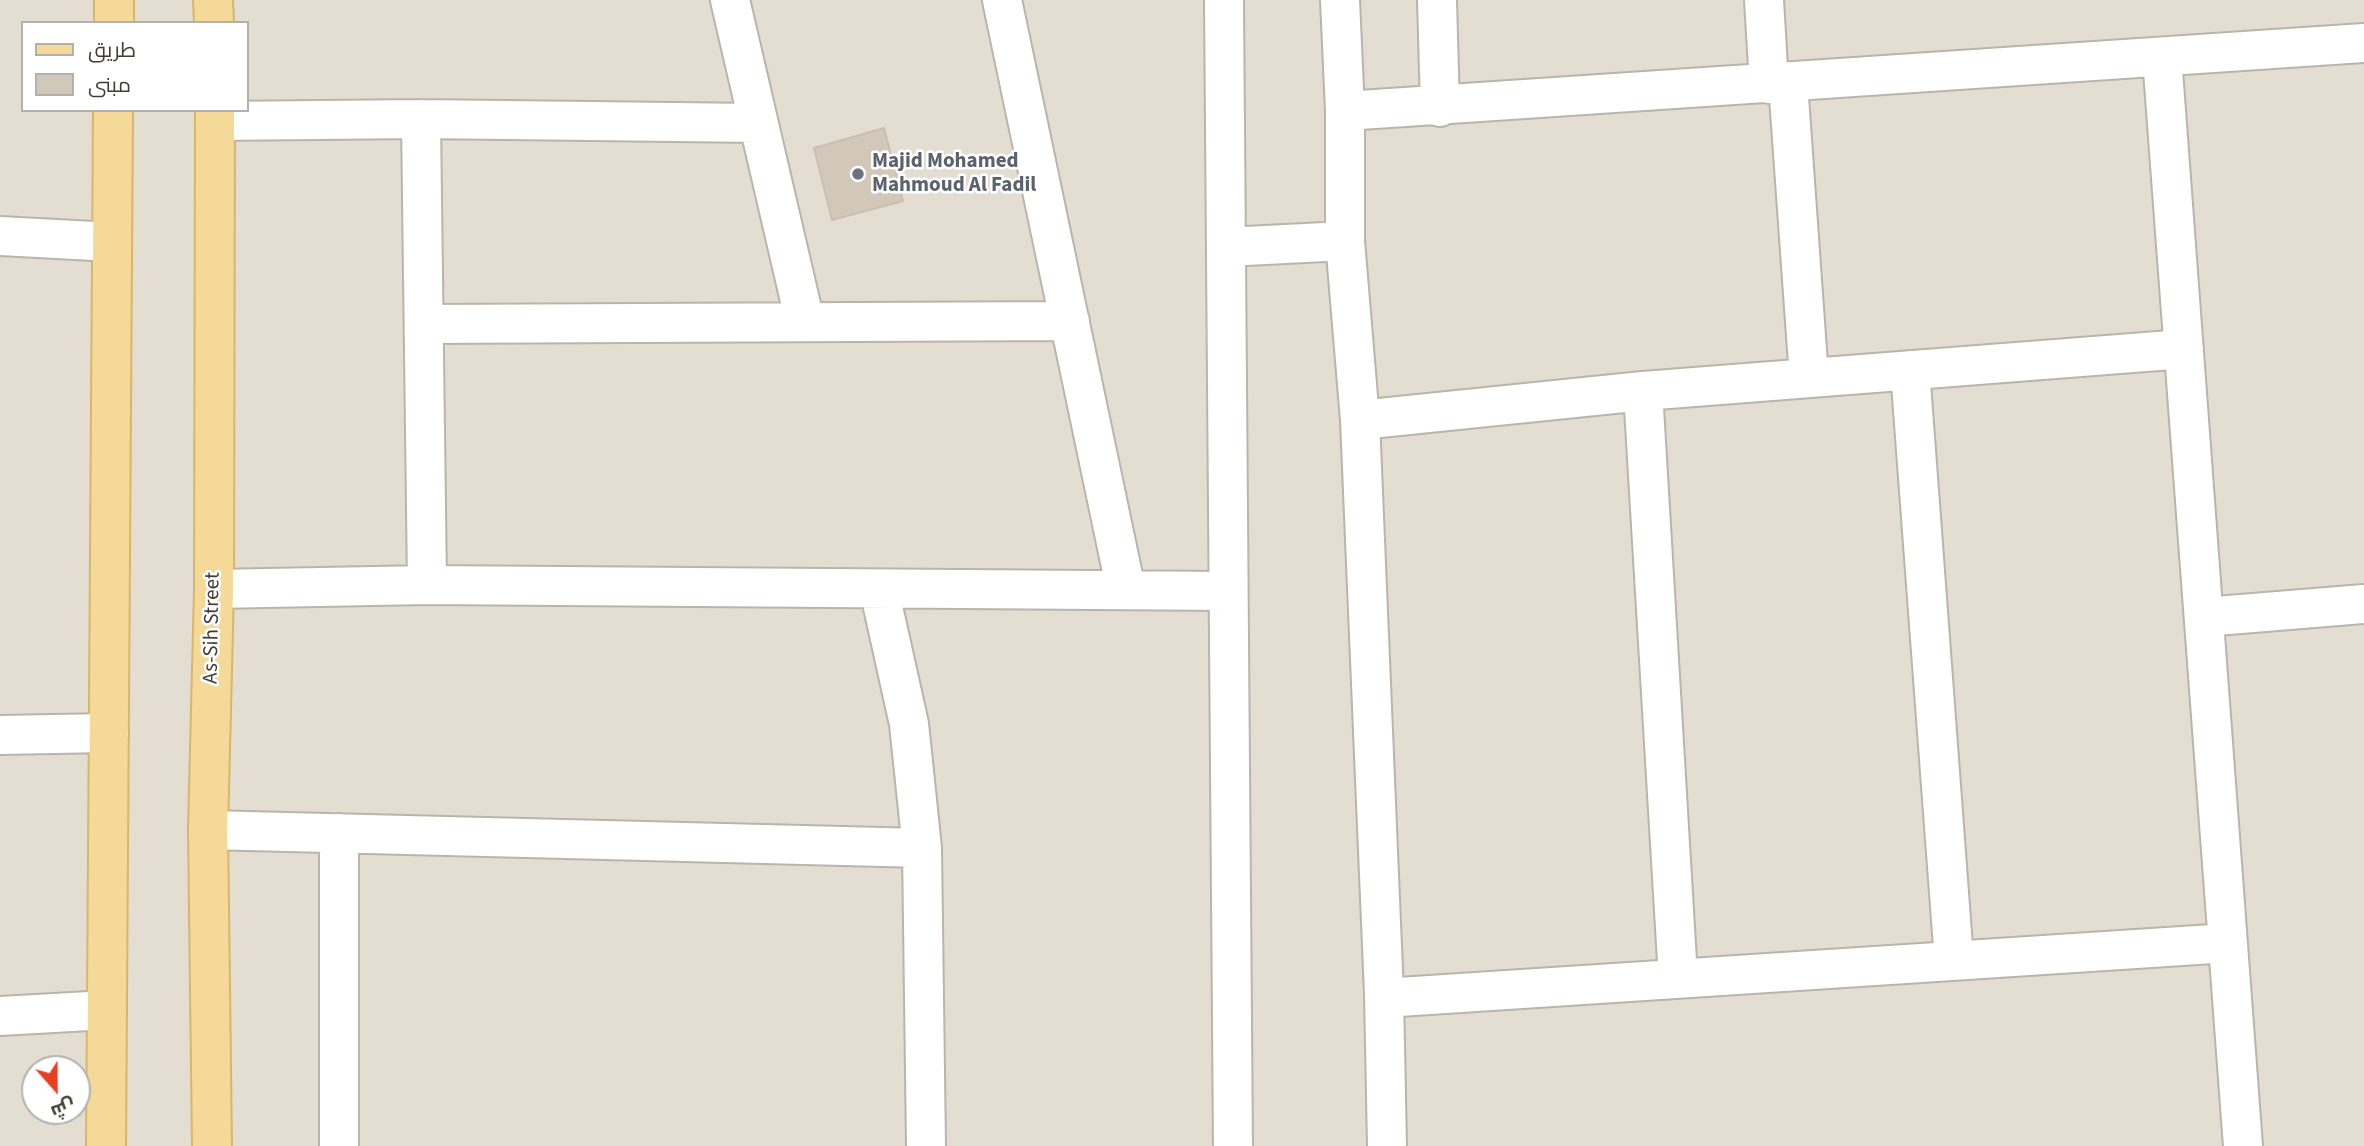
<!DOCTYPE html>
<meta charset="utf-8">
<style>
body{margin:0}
#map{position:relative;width:2364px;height:1146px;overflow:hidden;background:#f0ece4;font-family:"Source Sans 3",Cairo,sans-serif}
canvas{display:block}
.legend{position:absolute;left:21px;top:21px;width:228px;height:91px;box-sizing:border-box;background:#fff;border:2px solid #b3b1ae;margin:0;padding:9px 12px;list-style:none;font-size:21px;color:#423c34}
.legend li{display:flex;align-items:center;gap:14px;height:35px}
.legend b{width:35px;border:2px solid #b3b1ae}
.north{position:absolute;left:21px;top:1055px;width:70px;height:70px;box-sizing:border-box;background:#fff;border:2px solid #b3b1ae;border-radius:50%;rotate:159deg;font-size:19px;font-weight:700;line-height:28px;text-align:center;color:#423c34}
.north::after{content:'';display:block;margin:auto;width:24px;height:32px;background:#e73f24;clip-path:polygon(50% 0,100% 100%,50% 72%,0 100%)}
</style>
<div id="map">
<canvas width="2364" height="1146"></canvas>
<ul class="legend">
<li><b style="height:9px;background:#f5d998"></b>طريق</li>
<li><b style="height:19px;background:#d1c8ba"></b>مبنى</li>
</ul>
<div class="north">ش</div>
</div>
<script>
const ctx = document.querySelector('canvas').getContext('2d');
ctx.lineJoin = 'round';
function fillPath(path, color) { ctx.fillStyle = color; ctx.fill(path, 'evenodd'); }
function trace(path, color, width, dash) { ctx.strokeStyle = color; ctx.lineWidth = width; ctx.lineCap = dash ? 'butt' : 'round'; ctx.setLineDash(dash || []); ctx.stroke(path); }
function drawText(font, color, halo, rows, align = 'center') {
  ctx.font = font + ' "Source Sans 3",sans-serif'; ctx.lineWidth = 5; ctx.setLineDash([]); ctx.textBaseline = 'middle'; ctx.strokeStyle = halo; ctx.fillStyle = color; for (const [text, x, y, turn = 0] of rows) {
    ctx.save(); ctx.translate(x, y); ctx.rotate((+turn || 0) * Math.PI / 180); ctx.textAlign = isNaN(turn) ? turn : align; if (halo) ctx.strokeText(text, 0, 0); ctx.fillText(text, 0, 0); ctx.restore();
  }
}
fillPath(new Path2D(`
 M0,0h2364v1146h-2364zM23,23h224v87h-224zM35,1069h42v42h-42z`), '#e4ded2');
const building = new Path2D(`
 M884,128l19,73 -71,19 -18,-72z`);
fillPath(building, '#d1c8ba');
trace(building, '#cbbfae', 2);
const minor = new Path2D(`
 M730,0l75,322
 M1002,0l124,590
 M1224,0l9,1146
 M1340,0l5,111v130l15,179 24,574 3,152
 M1437,0l3,107
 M1764,0l5,84
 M2162,57l81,1089
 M1788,83l21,295
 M1345,111l1019,-68
 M421,119l6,466
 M216,121l205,-2 337,4
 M0,236l112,6
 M1226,247l119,-6
 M424,324l646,-3
 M1910,370l44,590
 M1643,391l35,587
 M1360,420l283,-29 541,-42
 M214,589l213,-4 801,6
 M879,589l30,135 13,124 4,298
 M2204,617l160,-13
 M0,735l109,-2
 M208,830l714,18
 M1384,994l15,3 829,-54
 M0,1016l107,-6
 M339,1146v-313`);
const major = new Path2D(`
 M213,0l1,23
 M114,23v-23
 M106,1146l7,-1036
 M212,1146l-4,-316 6,-241 1,-479`);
trace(minor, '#bbb4a8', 42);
trace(major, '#d8b66a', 42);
trace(minor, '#fff', 38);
trace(major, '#f5d998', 38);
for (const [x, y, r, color] of [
 [858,174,7,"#6b7280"]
]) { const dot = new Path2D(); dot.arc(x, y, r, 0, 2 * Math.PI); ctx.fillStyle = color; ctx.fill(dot); trace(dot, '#fff', 2.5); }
drawText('bold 21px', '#5b616d', '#fff', [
 ["Majid Mohamed",872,162],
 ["Mahmoud Al Fadil",872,186]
], 'left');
drawText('21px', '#423c34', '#fff', [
 ["As-Sih Street",213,628,-89]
]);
</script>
